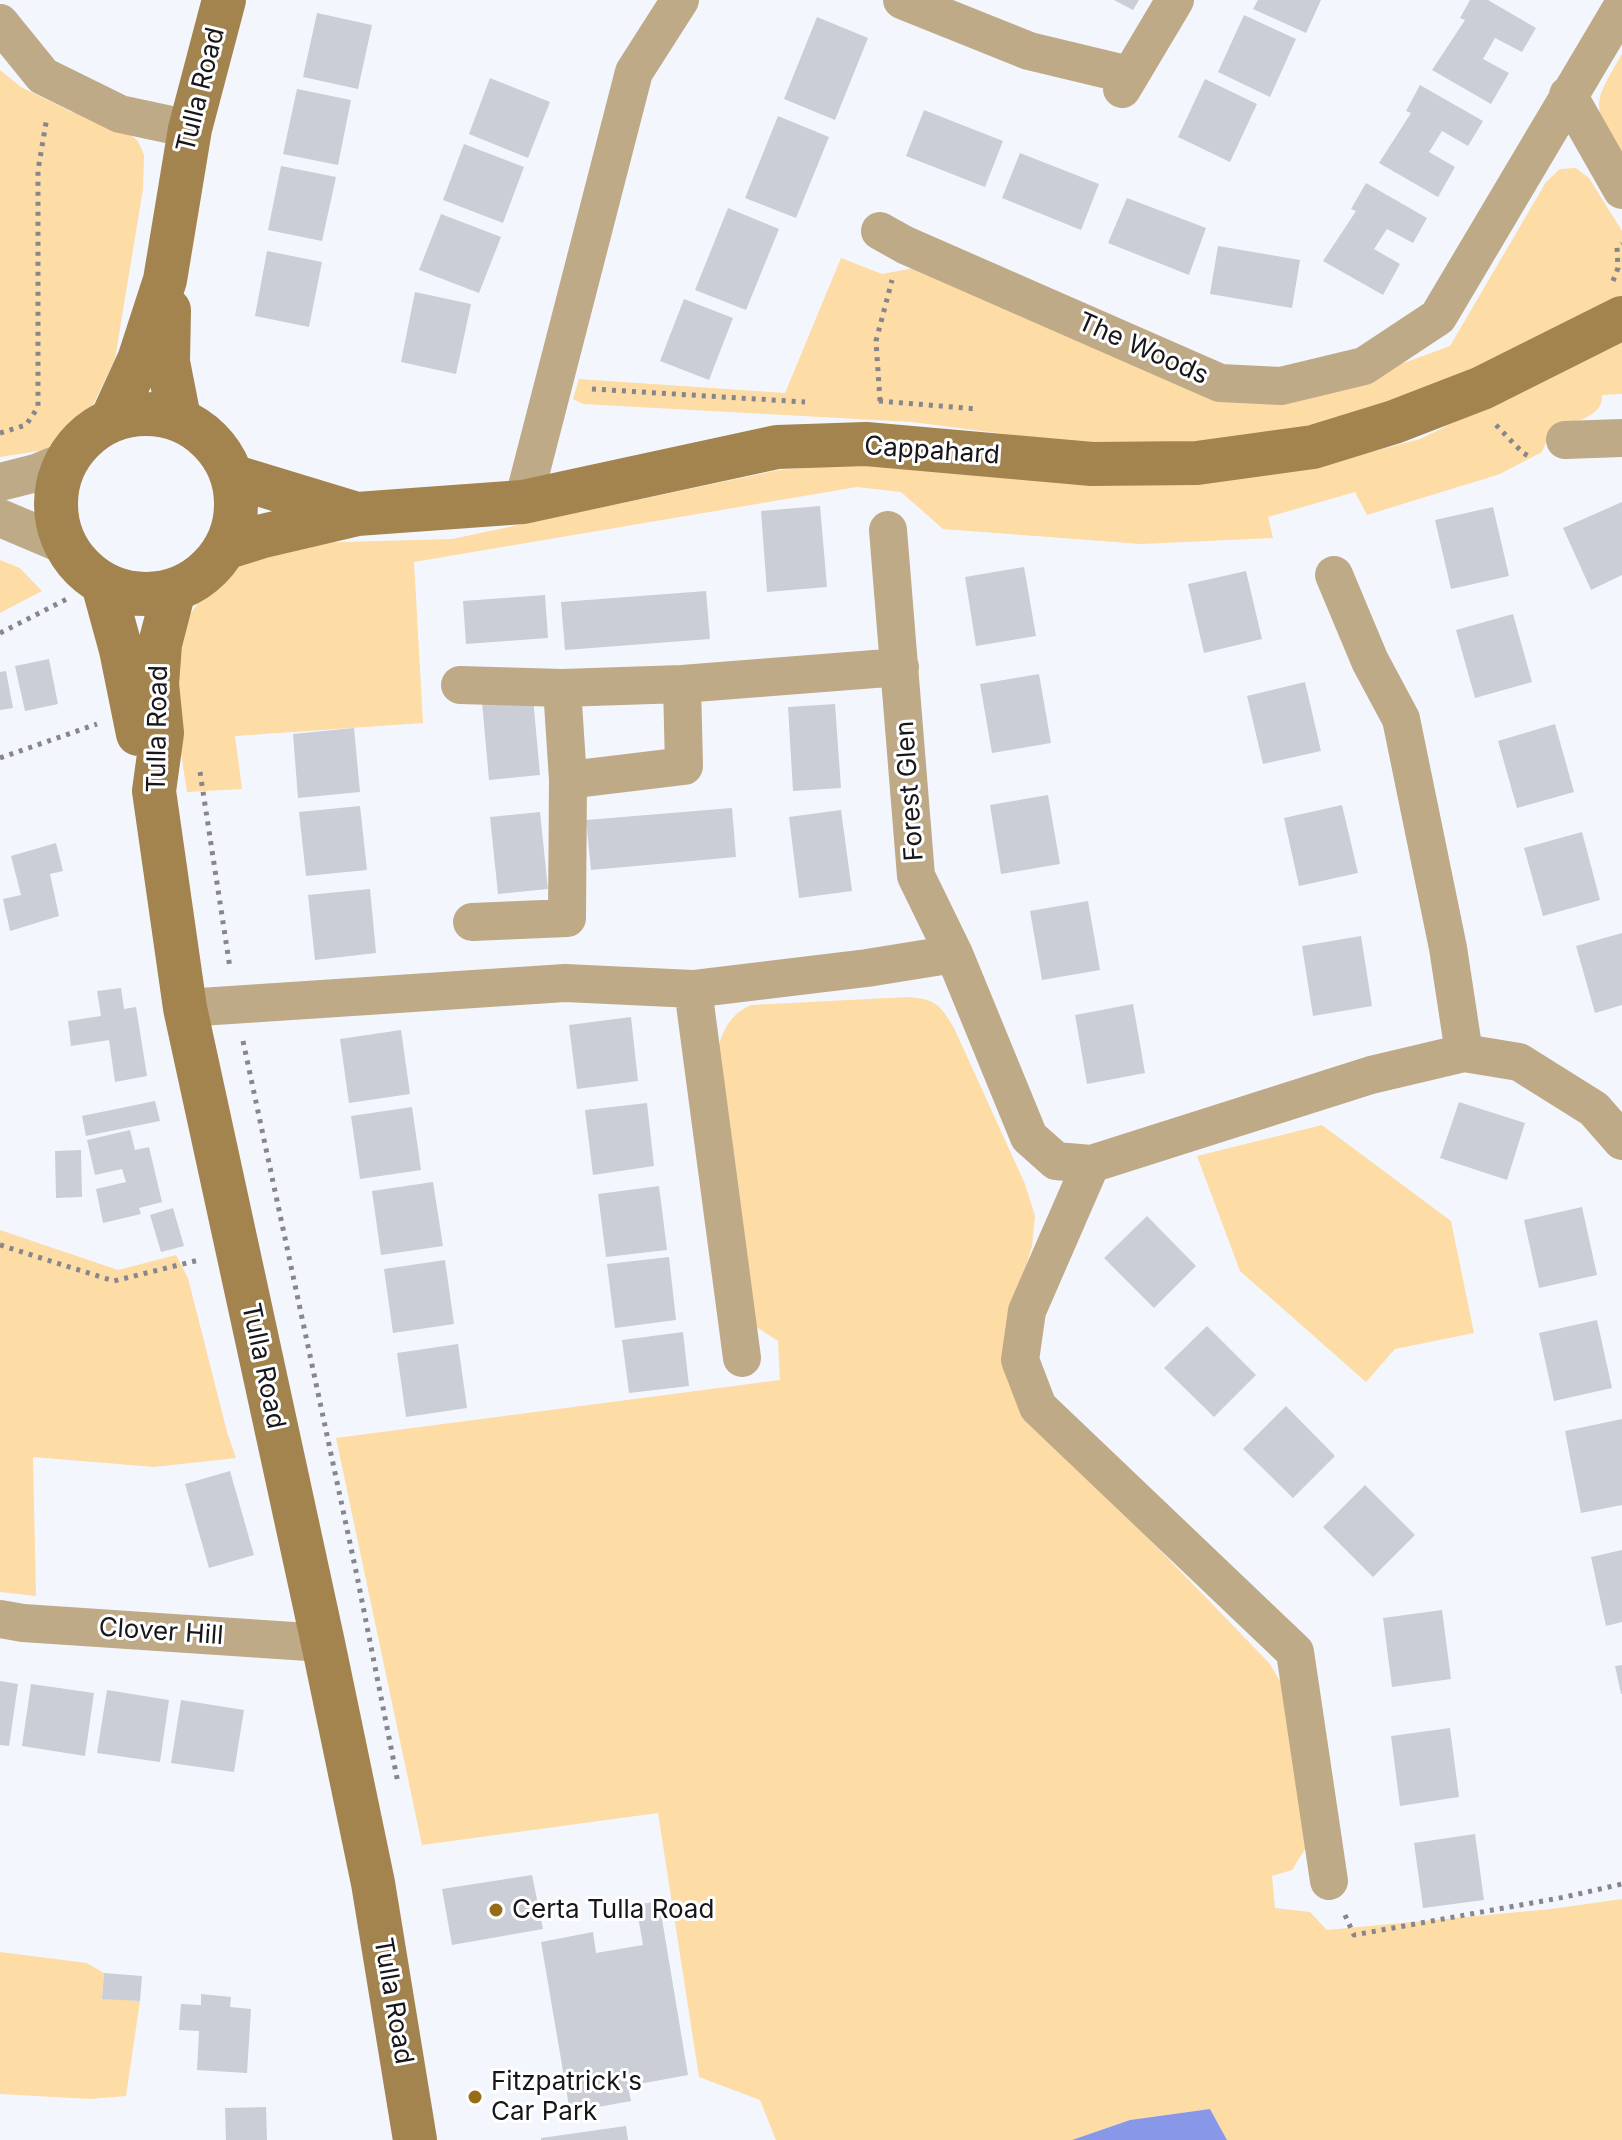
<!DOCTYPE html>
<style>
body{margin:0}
canvas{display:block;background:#f4f6fe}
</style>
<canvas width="1622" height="2140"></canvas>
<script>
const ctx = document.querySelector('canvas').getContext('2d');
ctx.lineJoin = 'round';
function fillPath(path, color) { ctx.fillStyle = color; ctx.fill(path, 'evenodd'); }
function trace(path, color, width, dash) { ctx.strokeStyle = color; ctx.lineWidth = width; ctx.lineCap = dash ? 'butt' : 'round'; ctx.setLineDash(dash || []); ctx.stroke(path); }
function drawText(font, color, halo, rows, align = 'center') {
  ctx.font = font + ' Inter,sans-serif'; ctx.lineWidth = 6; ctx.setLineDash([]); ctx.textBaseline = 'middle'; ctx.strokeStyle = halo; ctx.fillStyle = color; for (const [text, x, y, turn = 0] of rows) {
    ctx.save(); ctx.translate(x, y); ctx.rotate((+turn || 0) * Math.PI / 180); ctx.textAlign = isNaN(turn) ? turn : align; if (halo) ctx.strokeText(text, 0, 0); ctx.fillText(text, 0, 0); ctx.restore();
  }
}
fillPath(new Path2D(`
 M1622,54v103c-30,-54 -31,-50 0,-103z
 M0,70l21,17 51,25 48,14 18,15 6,14 -1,34 -28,170 -21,44 -28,32 -22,15 -44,7z
 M1576,168l13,10 33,53v67l-202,95 -121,36 -98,12 -118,3 -171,-22 -329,-18 -10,-5 6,-20 206,14 56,-135 41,16 32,-6 325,135 97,-15 114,-42 96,-164 14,-13z
 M1622,340v54l-20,1c2,23 -33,28 -51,35l-9,22 -42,22 -133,41 -12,-23 -87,25 5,21 -132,6 -198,-15 -42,-37 -44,-5 -443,75 9,161 -188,13 7,53 -55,3 -6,-39 -6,-92 16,-48 18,-26 29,-20 69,-24 145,-4 327,-69 97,-7 224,23 99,-3 105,-13 116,-31z
 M0,560l20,8 22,23 -42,22z
 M908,997c27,2 32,7 46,31l71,156 10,32 -3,30 -22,74 -5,36 3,26 12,23 250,259 14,24 23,158 -15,24 -20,6 3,32 35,4 17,18 224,-21 71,-10v241h-395l-17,-31 -80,11 -58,20h-296l-16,-40 -61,-23 -41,-264 -236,32 -86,-407 444,-58 -2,-39 -28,-18 -33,-270c5,-22 13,-39 34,-48z
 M1322,1125l129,96 23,112 -79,16 -29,33 -126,-111 -43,-115z
 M0,1230l118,40 58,-15 12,23 39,154 9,26 -82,9 -121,-10 3,139 -36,-4z
 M0,1952l87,11 17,10 -2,25 38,3 -14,95 -36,3 -90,-5z`), '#fddca6');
fillPath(new Path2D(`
 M1210,2109l17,31h-155l58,-20z`), '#8897e7');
fillPath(new Path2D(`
 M1114,0h25l-6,10z
 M1258,0h63l-15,33 -53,-24z
 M1470,0h18l48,28 -14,24 -27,-14 -12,21 26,14 -18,31 -59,-34 33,-50 -5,-2z
 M317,13l55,12 -14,64 -55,-12z
 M1244,15l52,24 -26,58 -52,-25z
 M817,17l51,21 -33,82 -51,-21z
 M490,78l60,24 -22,56 -59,-24z
 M1205,79l52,25 -27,58 -52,-25z
 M1420,85l63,36 -15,25 -26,-15 -13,21 26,15 -17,30 -59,-34 32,-50 -5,-2z
 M297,89l54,11 -13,65 -55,-11z
 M924,110l79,31 -18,46 -79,-31z
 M778,116l51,21 -33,81 -51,-20z
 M464,144l60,23 -21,56 -60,-23z
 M1020,153l79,31 -18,46 -79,-32z
 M281,166l55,11 -14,64 -54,-11z
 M1366,183l61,35 -14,25 -26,-14 -13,20 26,15 -17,31 -60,-34 33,-50 -5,-2z
 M1127,198l79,30 -17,47 -81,-32z
 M728,208l51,21 -33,81 -51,-20z
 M441,214l60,23 -22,56 -60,-23z
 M1218,246l82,14 -8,48 -82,-14z
 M267,251l55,11 -13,65 -54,-11z
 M415,292l56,12 -15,70 -55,-12z
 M684,299l49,19 -24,62 -49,-19z
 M1622,502v73l-31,15 -28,-62z
 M820,506l7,81 -60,5 -6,-81z
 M1493,507l16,69 -58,13 -16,-69z
 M1024,567l12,69 -60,10 -11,-69z
 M1246,571l16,68 -58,14 -16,-69z
 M706,591l4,48 -145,11 -4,-48z
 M545,595l3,43 -82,6 -3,-43z
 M1513,614l19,68 -57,16 -19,-68z
 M49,659l9,45 -33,7 -10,-45z
 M6,671l7,37 -13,2v-38z
 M1039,674l12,69 -59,10 -12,-69z
 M1305,682l16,69 -58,13 -16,-68z
 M533,697l7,78 -51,5 -7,-78z
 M835,704l6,84 -48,3 -5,-84z
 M1555,724l19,68 -57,16 -19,-67z
 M354,728l6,64 -62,6 -5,-64z
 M1048,795l12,69 -59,10 -11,-69z
 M1342,805l16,68 -59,13 -15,-68z
 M360,806l7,64 -61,6 -7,-64z
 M732,808l4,49 -145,13 -5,-50z
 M841,810l11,81 -53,7 -10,-81z
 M540,812l8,77 -50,5 -8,-77z
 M1582,832l18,68 -57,16 -19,-68z
 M56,843l7,28 -13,3 9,42 -49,15 -7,-32 18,-4 -10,-39z
 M370,889l6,64 -61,7 -7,-65z
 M1088,901l12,69 -58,10 -12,-69z
 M1622,933v72l-27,8 -19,-67z
 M1361,936l11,70 -59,10 -11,-70z
 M121,988l3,21 12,-2 11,69 -32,6 -6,-42 -38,6 -3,-25 33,-5 -4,-25z
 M1133,1004l12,69 -58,11 -12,-69z
 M631,1017l7,64 -61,8 -8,-64z
 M401,1030l9,64 -61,9 -9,-64z
 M155,1101l5,20 -74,15 -4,-20z
 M1459,1102l66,21 -18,57 -67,-22z
 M647,1103l7,63 -61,9 -8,-65z
 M412,1107l9,63 -61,9 -9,-63z
 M130,1130l5,20 14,-3 13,55 -23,6 2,6 -38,9 -7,-34 30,-7 -4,-13 -27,6 -8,-35z
 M81,1150l1,47 -26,1 -1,-47z
 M433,1182l10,64 -62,9 -9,-64z
 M659,1186l8,64 -61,7 -8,-63z
 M1582,1207l15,68 -58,13 -15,-68z
 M173,1208l11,38 -23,6 -11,-37z
 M1147,1216l49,50 -42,42 -50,-50z
 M669,1257l7,63 -61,8 -8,-64z
 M445,1260l9,64 -61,9 -9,-64z
 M1597,1320l15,68 -58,13 -15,-68z
 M1207,1326l49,49 -42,42 -50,-49z
 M683,1332l6,54 -60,7 -7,-53z
 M458,1344l9,64 -61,9 -9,-64z
 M1286,1406l49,50 -42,42 -50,-49z
 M1622,1419v86l-41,8 -16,-82z
 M230,1471l24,84 -45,13 -24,-84z
 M1365,1485l50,50 -42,42 -50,-50z
 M1622,1550v72l-16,4 -15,-69z
 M1442,1610l9,69 -59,8 -9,-69z
 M1622,1665v29h-1l-6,-28z
 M0,1681l18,3 -9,62 -9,-1z
 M31,1684l63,9 -9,63 -63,-10z
 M107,1690l62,10 -9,62 -63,-9z
 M181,1700l63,10 -10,62 -63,-9z
 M1450,1728l9,69 -59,9 -9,-70z
 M1475,1834l9,66 -61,8 -9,-65z
 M532,1875l11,54 -91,16 -10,-56z
 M659,1901l29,174 -60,11 3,15 -61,11 -29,-170 52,-10 3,21 47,-8 -7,-40z
 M104,1973l38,3 -2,25 -38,-2z
 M201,1994l30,3 -1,10 21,2 -4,64 -50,-3 2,-39 -20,-1 2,-26 20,1z
 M266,2107l1,33h-41l-1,-32z
 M626,2126l2,14h-87v-2z`), '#cbced7');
trace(new Path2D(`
 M1613,281l5,-13 -1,-21 5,-3
 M592,389l213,13
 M879,401l98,8
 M880,401l-4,-60 16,-61
 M1496,425l27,28 9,5
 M0,433l26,-8 12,-18v-237l9,-53
 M0,633l67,-34
 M0,758l97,-34
 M200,772l30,196
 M243,1041l114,535 41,207
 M0,1245l114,36 85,-21
 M1345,1915l9,20 211,-38 57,-13`), '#86878d', 5, [4, 6]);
trace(new Path2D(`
 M902,0l127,51 100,24
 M0,23l43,53 77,38 70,15
 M1122,89l53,-89
 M1568,95l54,95
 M880,231l25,14 315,138 61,3 83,-20 74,-49 184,-310
 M1565,440l57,-2
 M0,482l36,-9 34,-14
 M523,502l111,-430 46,-72
 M0,518l64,27
 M888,530l28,346 38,78 75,183 27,24 35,3
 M1334,575l36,86 31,58 47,229 16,105
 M460,685l102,3 120,-4 218,-17
 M562,688l6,92
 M472,922l95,-4 1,-138 116,-14 -2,-82
 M693,989l174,-21 87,-14
 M185,1008l380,-25 128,6 49,369
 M0,1619l23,4 300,20
 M1329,1881l-34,-229 -257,-245 -18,-47 7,-49 64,-147 280,-89 93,-22 55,9 75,47 28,32`), '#bfaa88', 38);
trace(new Path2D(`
 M169,310l-1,52 11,56
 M56 504a90 90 0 1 1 180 0a90 90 0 1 1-180 0Z
 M112,419l27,-59 26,-80 25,-151 34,-129
 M232,476l125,38
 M225,548l38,-12 94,-22 166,-12 254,-55 89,-3 226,20 105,-1 116,-16 81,-25 88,-34 140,-70
 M103,584l18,66 17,84
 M174,590l-14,54 -3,40 5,49 -8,58 31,217 138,635 50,240 42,257`), '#a3844f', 44);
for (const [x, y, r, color] of [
 [496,1910,8,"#966c17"],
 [475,2097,8,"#966c17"]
]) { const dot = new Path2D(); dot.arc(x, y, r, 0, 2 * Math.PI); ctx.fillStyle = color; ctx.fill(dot); trace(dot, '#fff', 3); }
drawText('26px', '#17171b', '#fff', [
 ["Tulla Road",201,90,-76],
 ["The Woods",1143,349,24],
 ["Cappahard",932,451,4],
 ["Tulla Road",158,729,-89],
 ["Forest Glen",910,791,-94],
 ["Tulla Road",263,1366,78],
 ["Clover Hill",161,1632,4],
 ["Tulla Road",393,2001,80]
]);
drawText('26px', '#17171b', '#fff', [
 ["Certa Tulla Road",512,1910],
 ["Fitzpatrick's",491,2082],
 ["Car Park",491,2112]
], 'left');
</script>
